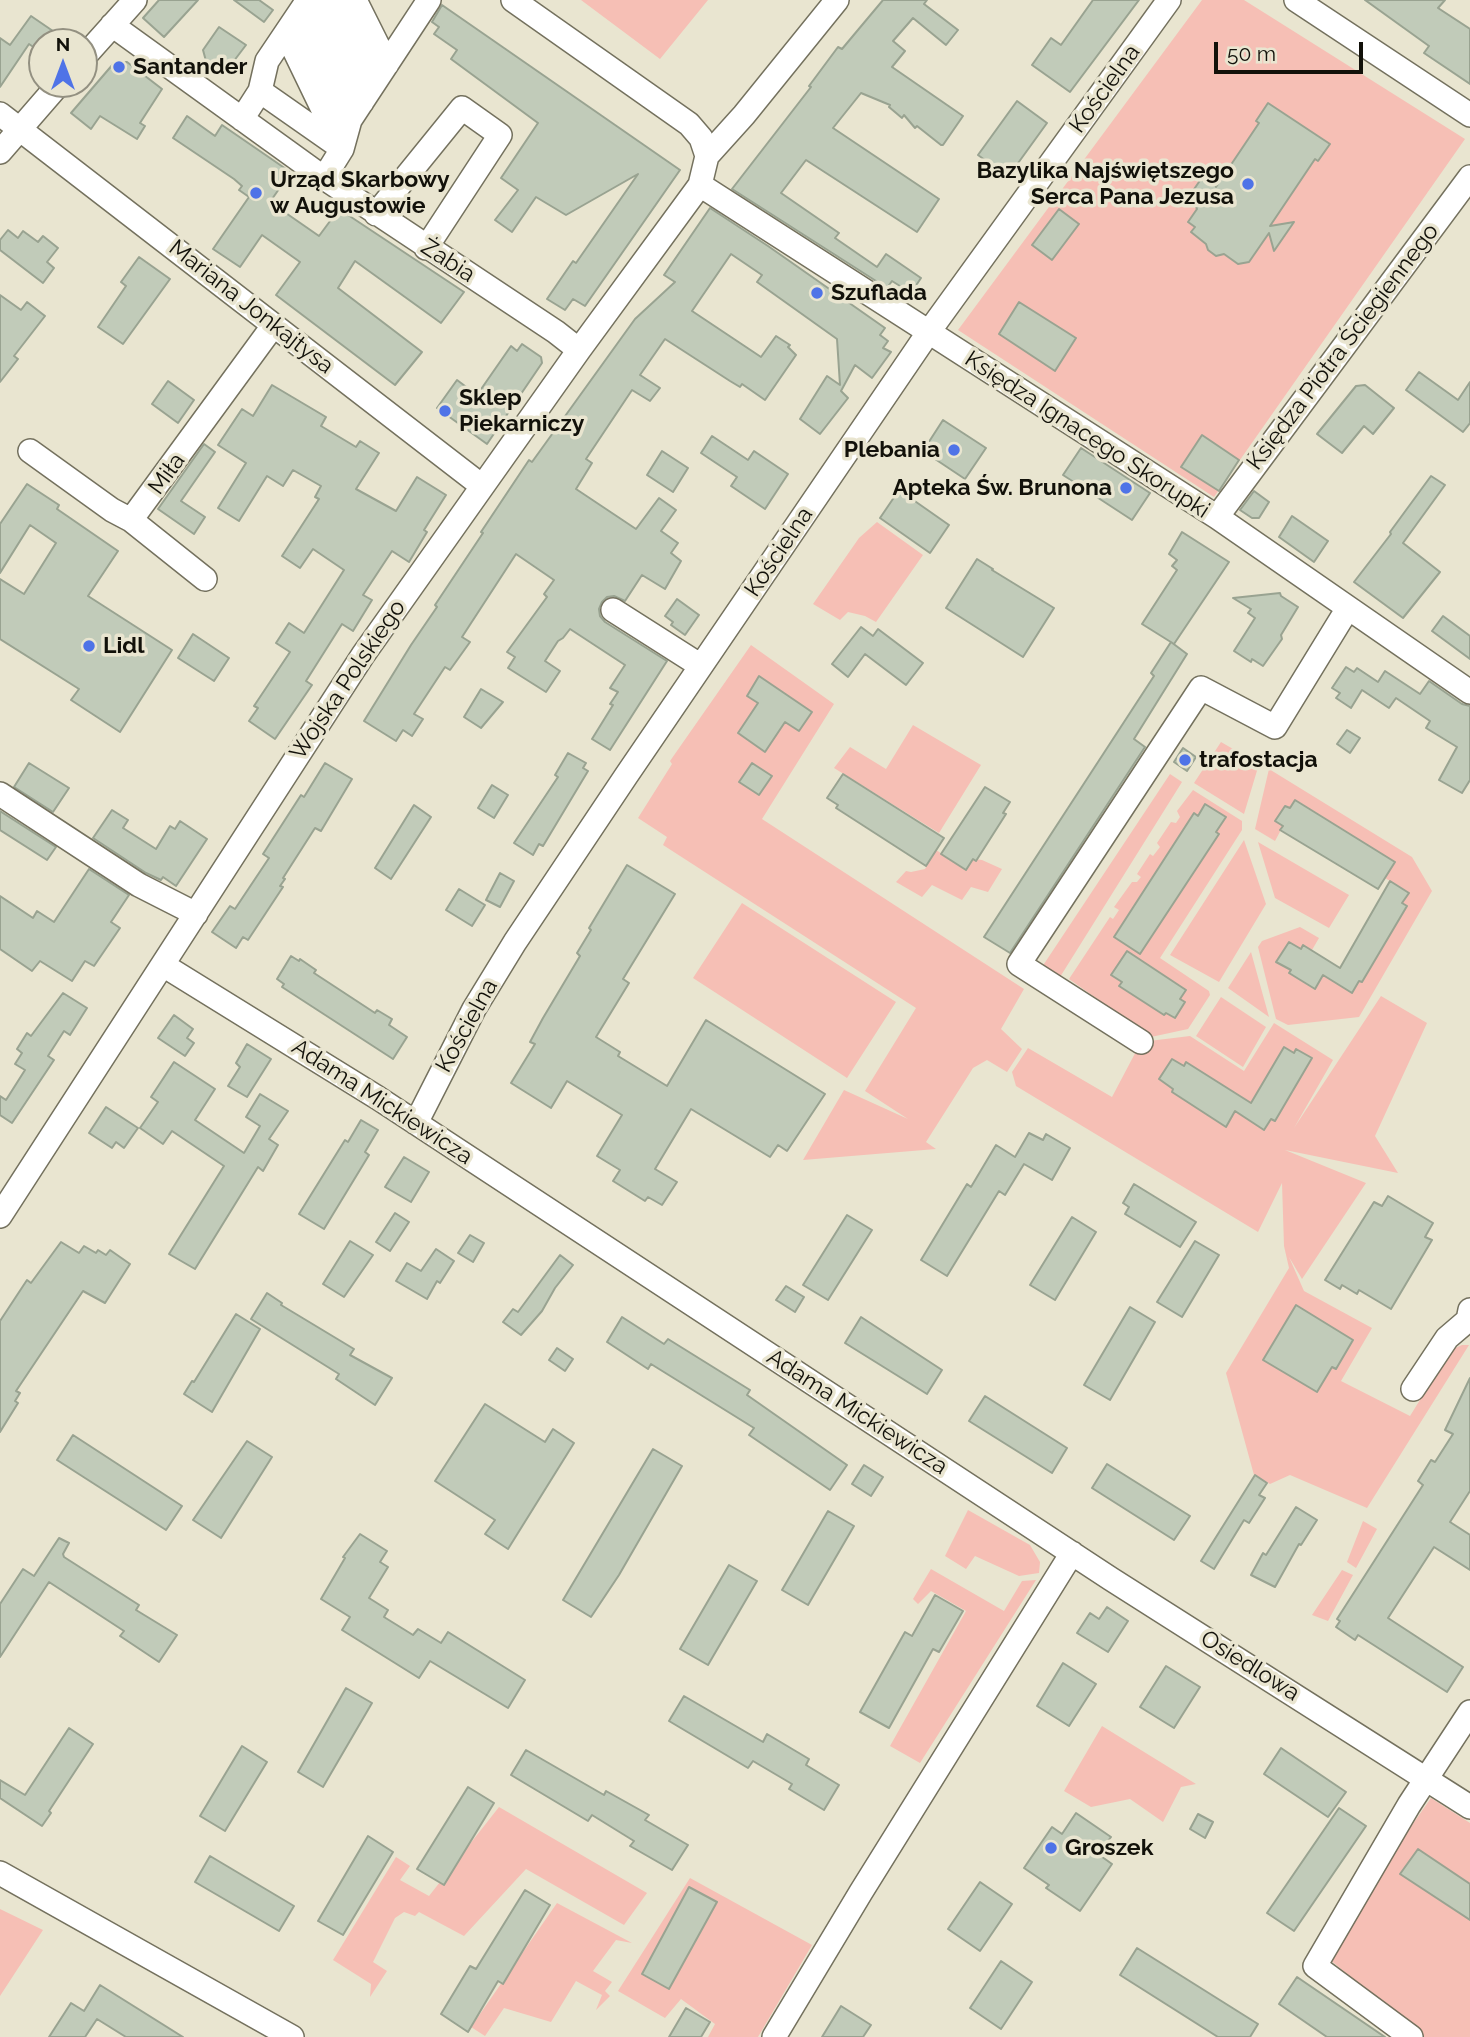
<!DOCTYPE html>
<meta charset="utf-8">
<style>
body{margin:0}
#map{position:relative;width:1470px;height:2037px;overflow:hidden;background:#e9e5d0;font-family:Raleway,sans-serif}
canvas{display:block}
.north{position:absolute;left:28px;top:28px;width:70px;height:70px;box-sizing:border-box;background:#e9e5d0;border:2px solid #939081;border-radius:50%;rotate:0deg;font-size:19px;font-weight:700;line-height:28px;text-align:center;color:#12110a}
.north::after{content:'';display:block;margin:auto;width:24px;height:32px;background:#4f73e7;clip-path:polygon(50% 0,100% 100%,50% 72%,0 100%)}
.scale{position:absolute;left:1214px;top:42px;width:149px;height:32px;box-sizing:border-box;border:4px solid #12110a;border-top:0;padding-left:9px;font-size:21px;line-height:24px;white-space:nowrap;color:#12110a;-webkit-text-stroke:5px #e9e5d0;paint-order:stroke}
</style>
<div id="map">
<canvas width="1470" height="2037"></canvas>
<div class="north">N</div>
<div class="scale">50 m</div>
</div>
<script>
const ctx = document.querySelector('canvas').getContext('2d');
ctx.lineJoin = 'round';
function fillPath(path, color) { ctx.fillStyle = color; ctx.fill(path, 'evenodd'); }
function trace(path, color, width, dash) { ctx.strokeStyle = color; ctx.lineWidth = width; ctx.lineCap = dash ? 'butt' : 'round'; ctx.setLineDash(dash || []); ctx.stroke(path); }
function drawText(font, color, halo, rows, align = 'center') {
  ctx.font = font + ' Raleway,sans-serif'; ctx.lineWidth = 7; ctx.setLineDash([]); ctx.textBaseline = 'middle'; ctx.strokeStyle = halo; ctx.fillStyle = color; for (const [text, x, y, turn = 0] of rows) {
    ctx.save(); ctx.translate(x, y); ctx.rotate((+turn || 0) * Math.PI / 180); ctx.textAlign = isNaN(turn) ? turn : align; if (halo) ctx.strokeText(text, 0, 0); ctx.fillText(text, 0, 0); ctx.restore();
  }
}
fillPath(new Path2D(`
 M581,0h127l-48,59z
 M1202,0h42l221,139 -251,358 -256,-167z
 M877,522l46,33 -47,67 -11,-6 -17,-4 -8,8 -27,-16 46,-66z
 M751,645l83,59 -72,115 262,170 -23,40 21,20 -15,23 -20,-12 -14,8 -47,74 10,7 -133,11 41,-70 64,29 -43,-28 51,-83 -253,-163 4,-8 -29,-19 34,-54 -2,-3z
 M913,725l68,40 -42,68 -105,-65 16,-21 36,22z
 M1221,742l38,22 -15,50 -50,-31z
 M1269,769l143,88 20,34 -73,126 -71,8 -12,-6 -18,-72 4,-6 38,-14 19,11 -7,12 -9,-5 -2,4 -12,-7 -12,20 14,9 -2,2 25,16 9,-14 29,18 7,-12 3,1 44,-76 -4,-3 6,-11 -23,-14 9,-16 -98,-62 -6,8 -5,-2 -9,15 7,5 -8,15 -20,-12z
 M1170,774l12,8 -127,203 -13,-18z
 M1193,790l49,31v9l-82,128 49,33 1,4 -22,34 -37,8 -82,-58 41,-62 3,2 6,-9 -5,-3 18,-25h5l4,-5 -4,-3 13,-20 3,2 7,-9 -3,-4 14,-21 5,1 4,-6 -3,-6z
 M1244,840l22,64 -47,78 -49,-27z
 M1258,842l91,53 -20,33 -54,-30z
 M936,850l30,19 7,-10 9,1 20,9 -14,23 -17,-5 -9,13 -30,-15 -10,12 -26,-15 10,-11 5,1 14,-3z
 M742,903l154,99 -49,76 -154,-100z
 M1251,952l18,65 -41,-29z
 M1381,996l46,27 -52,113 23,37 -113,-23 81,33 -64,96 -13,-22 15,34 68,37 -31,53 69,35 41,-66 11,-5h7l-102,163 -77,-33 -20,9 -16,-9 -28,-102 63,-105 -5,-22 -2,-63 -24,49 -242,-146 -4,-14 16,-24 84,49 29,-55 49,-6 54,35 30,-48 59,37 -39,68z
 M1221,997l45,30 -23,40 -47,-31z
 M968,1510l62,35 10,17 -1,11 -20,3 -44,-20 -9,13 -21,-13z
 M1363,1521l14,8 -21,39 -9,-6z
 M931,1569l73,42 18,-30 14,-1 -116,183 -30,-17 76,-135 -35,-20 -13,13 -5,-5z
 M1342,1570l11,5 -25,46 -16,-6z
 M1102,1726l94,58 -15,3 -18,35 -33,-23 -39,8 -27,-16z
 M1431,1798l39,25v214h-48l-100,-84z
 M499,1807l148,86 -23,32 -98,-56 -62,67 -45,-24 -4,4 -11,-4 -9,6 -22,44 14,9 -17,26 1,-13 -38,-24 63,-103 14,9 -10,14 29,16z
 M690,1878l122,67 -54,92h-50l7,-13 -34,-25 -16,19 -47,-27z
 M557,1903l75,40 -16,-3 -23,31 19,11 -7,9 5,5 -14,14 6,-15 -26,-14 -25,41 -47,-14 -19,28 -14,-9z
 M0,1909l43,21 -43,66z`), '#f6bfb5');
const building = new Path2D(`
 M159,0h39l-34,37 -21,-19z
 M234,0h25l14,10 -9,12z
 M883,0h44l-3,4 34,26 -12,15 -33,-27 -20,23 12,10 -13,16 71,49 -20,29h-2l-24,-19 -2,2 -11,-13 -2,3 -13,-11 1,-2 -29,-12 -28,35 106,71 -22,33 -111,-72 -25,33 58,40 -4,5 42,29 9,-13 35,24 -10,15 -19,-12 -5,7 -155,-99 79,-102 -2,-1 29,-39 4,2z
 M1093,0h46l-69,92 -38,-27 19,-27 10,7z
 M1365,0h80l-7,8 32,21v55l-46,-31 5,-7z
 M442,5l238,165 -95,136 -12,-7 -8,11 -18,-11 26,-38 3,2 62,-89 -72,41 -30,-18 -24,35 -17,-12 23,-30 -17,-12 37,-55 -87,-64 6,-9 -23,-16 5,-7 -7,-5z
 M31,16l38,26h-27v11l-13,-9 -29,43v-49l10,7z
 M219,27l27,18 -22,29 -18,-13 -3,-11z
 M127,62l35,27 -22,34 5,3 -8,13 -37,-23 -9,13 -20,-16 43,-50z
 M1017,101l30,22 -39,54 -30,-22z
 M1268,103l62,41 -12,17 -3,-2 -45,67 24,-4 -20,29 -5,-18 -20,29 -11,2 -14,-10 -8,2 -8,-6 -2,-6 -15,-12 4,-5 -7,-5 9,-13 -7,-14 20,-29 6,21 43,-64 -3,-2z
 M187,116l28,20 7,-11 64,44 4,4 -20,29 49,34 20,-27 125,83 -23,31 -86,-62 -17,27 84,64 -27,33 -119,-90 24,-33 -38,-27 -22,32 -27,-18 36,-52 -10,-7 3,-4 -8,-7 -61,-41z
 M710,208l58,38 117,82 -5,7 8,6 -5,7 8,4 -19,26 -17,-13 -14,26 7,7 -28,36 -20,-15 27,-43 13,9 -3,-46 -80,-57 5,-7 -31,-21 -39,57 69,46 15,-21 14,9 -2,2 8,8 -31,45 -23,-16 -2,3 -10,-6 -65,-42 -25,36 20,13 -10,13 -18,-11 -46,69 6,4 -16,26 60,40 23,-31 17,12 -15,21 17,12 -7,10 10,8 -16,28 -23,-14 -17,26 -11,-5 -7,1 -5,5 -3,7 1,7 5,6 62,39 -57,89 -18,-11 21,-34 -3,-1 8,-12 -8,-4 15,-23 -55,-36 -7,9 -5,3 -13,20 15,10 -14,21 -38,-24 7,-11 -8,-5 40,-55 -3,-3 10,-14 -38,-26 -54,83 8,5 -20,28 -5,-3 -31,47 9,5 -11,17 -9,-6 -7,11 -32,-20 47,-76 26,-38 -2,-2 48,-72 -2,-1 48,-72 3,2 103,-143 40,-37 -11,-7z
 M1059,209l20,15 -27,36 -20,-15z
 M8,230l10,8 5,-7 15,11 5,-6 15,12 -11,14 7,6 -11,15 -43,-33v-10z
 M139,257l31,22 -47,65 -25,-17 28,-41 -5,-4z
 M0,295l21,15 6,-8 18,14 -31,40 4,3 -18,23z
 M1019,302l57,36 -21,33 -56,-37z
 M522,344l19,13 1,6 -55,81 -50,-36 20,-28 20,15 34,-49 6,5z
 M1419,372l39,28 12,-18v41l-7,9 -57,-42z
 M168,381l26,19 -16,23 -26,-19z
 M272,385l54,32 -5,9 35,21 4,-6 19,12 -23,36 40,22 21,-34 29,18 -22,35 3,2 -18,30 -17,-11 -29,44 9,5 -19,31 -11,-7 -36,57 6,4 -37,54 -26,-18 9,-13 -4,-2 36,-54 -14,-9 13,-20 15,10 40,-63 -31,-21 -13,19 -18,-12 37,-57 -4,-2 6,-11 -28,-16 -10,16 -16,-10 -28,45 -21,-13 28,-45 -28,-18 24,-36 11,7z
 M1365,385l29,23 -21,26 -9,-8 -22,27 -25,-19 39,-48z
 M943,420l43,28 -21,31 -42,-28z
 M1202,435l37,25 -20,31 -38,-24z
 M712,436l36,24 6,-9 34,23 -23,35 -34,-23 6,-9 -36,-24z
 M204,444l11,8 -34,49 24,16 -11,17 -36,-25z
 M1081,448l69,45 -18,27 -69,-45z
 M662,451l26,17 -15,24 -26,-17z
 M1431,476l14,9 -42,58 37,29 -37,46 -49,-36 37,-48 -1,-2z
 M27,484l32,21 -2,4 61,42 -30,45 84,54 -52,82 -49,-32 8,-11 -79,-50v-60l24,15 32,-51 -26,-18 -30,48v-49z
 M899,490l50,35 -19,28 -50,-35z
 M1254,491l15,11 -10,16h-7l-12,-8z
 M1292,516l36,25 -14,21 -35,-25z
 M1182,532l47,30 -55,82 -32,-20 35,-54 -5,-4 5,-6 -8,-6z
 M977,559l16,10 -1,1 62,38 -31,49 -77,-49z
 M1280,593l1,3 17,11 -17,28 1,4 -19,27 -11,-7 -1,3 -17,-11 21,-33 -7,-5 3,-4 -18,-11z
 M677,599l22,16 -14,20 -14,-10 2,-3 -8,-6z
 M1443,616l27,20v23l-38,-28z
 M861,627l12,9 5,-7 45,34 -17,22 -41,-31 -17,23 -16,-13z
 M193,634l36,24 -15,23 -36,-23z
 M1171,642l16,12 -53,85 11,8 -135,206 -26,-16 170,-261 -3,-3z
 M1346,667l8,5 3,-4 21,14 7,-11 35,23 9,-13 33,23 8,2v74l-8,13 -23,-13 18,-33 -31,-19 4,-7 -34,-23 -7,10 -27,-18 -11,18 -15,-10 4,-5 -8,-5z
 M759,676l53,36 -13,19 -14,-9 -20,30 -27,-19 20,-30 -11,-7z
 M481,689l22,13 -22,26 -17,-11z
 M1347,730l13,8 -10,15 -13,-9z
 M1183,748l13,9 -9,14 -13,-9z
 M568,753l18,10 -3,5 5,3 -45,75 -4,-2 -6,11 -19,-12 44,-66 -3,-2z
 M29,763l40,25 -16,24 -39,-25z
 M325,763l27,16 -31,52 -6,-3 -32,50 2,1 -5,7 3,1 -35,53 -5,-3 -7,11 -24,-16 18,-26 5,3 34,-51 -6,-4 38,-59 3,2z
 M752,763l20,13 -13,19 -20,-13z
 M843,774l101,64 -18,28 -90,-58 2,-3 -11,-7z
 M492,785l16,10 -14,23 -16,-10z
 M985,787l25,15 -7,11 3,1 -30,47 -3,-2 -7,11 -25,-16z
 M1295,800l100,62 -17,27 -98,-59 3,-4 -8,-5 10,-15 5,2z
 M1205,804l21,13 -10,15 3,2 -79,120 -26,-17 80,-124 4,3z
 M414,805l17,12 -40,62 -16,-11z
 M112,810l16,10 -5,8 33,21 14,-23 5,3 5,-8 27,18 -31,47 -13,-9 -2,3 -15,-7 -53,-35z
 M0,811l56,36 -9,13 -47,-30z
 M627,865l48,29 -52,85 6,4 -33,54 24,15 -2,4 49,30 39,-66 119,74 -38,57 -9,-6 -8,12 -79,-48 -36,60 22,13 -15,23 -14,-8 -3,4 -32,-20 7,-11 -23,-14 25,-41 -55,-34 -16,27 -40,-25 24,-39 -5,-2 13,-24 37,-62 -3,-3 14,-23 -2,-2z
 M89,869l40,26 -18,27 9,6 -26,38 -9,-5 -13,20 -32,-20 -8,10 -32,-22v-53l33,22 4,-7 17,11z
 M500,873l14,8 -14,26 -14,-7z
 M1390,881l19,12 -7,10 5,3 -45,76 -3,-1 -7,12 -29,-18 -8,14 -26,-16 2,-3 -15,-8 13,-20 12,7 2,-4 37,23z
 M459,889l26,16 -13,21 -26,-16z
 M1127,951l59,39 -6,9 5,3 -10,16 -9,-5 -2,2 -45,-29 3,-4 -11,-7z
 M291,956l8,5 1,-2 16,11 -2,3 61,40 2,-3 15,9 -3,6 18,12 -14,22 -111,-72 2,-3 -7,-5z
 M63,993l24,15 -17,27 -6,-4 -16,25 6,4 -42,63 -12,-8v-19l6,4 19,-30 -10,-6 7,-11 -5,-4 10,-16 4,3z
 M174,1015l19,14 -6,9 7,5 -9,13 -27,-18z
 M247,1044l24,15 -24,38 -19,-11 12,-19 -4,-4z
 M1284,1047l10,6 2,-4 16,9 -37,63 -4,-2 -7,11 -29,-19 -9,16 -54,-35 1,-3 -14,-10 13,-20 12,7 2,-4 65,41z
 M174,1062l41,27 -20,31 49,33 16,-27 -14,-9 14,-23 28,17 -19,28 9,6 -15,26 -5,-4 -63,102 -26,-15 55,-88 -52,-35 -9,13 -23,-16 18,-26 -7,-5z
 M106,1107l32,21 -14,20 -8,-6 -4,6 -23,-15z
 M361,1120l17,10 -13,22 4,3 -45,74 -25,-15 46,-74 3,2z
 M1029,1133l14,7 3,-6 24,14 -18,32 -28,-16 -19,31 -6,-4 -52,85 -26,-16 46,-76 4,3 25,-42 19,12z
 M404,1157l25,15 -18,30 -26,-15z
 M1134,1184l62,38 -16,25 -55,-33 4,-7 -6,-4z
 M1388,1196l45,27 -8,14 7,3 -41,69 -32,-19 -2,4 -15,-9 -2,4 -15,-9 49,-78 8,4z
 M395,1213l14,9 -19,29 -14,-9z
 M847,1215l25,15 -44,70 -25,-15z
 M1072,1217l24,15 -41,68 -25,-15z
 M470,1235l14,8 -11,19 -15,-9z
 M350,1241l23,14 -29,42 -21,-13z
 M1195,1241l24,14 -37,62 -25,-15z
 M61,1242l18,11 5,-7 12,7 2,-3 8,5 4,-5 20,14 -25,39 -22,-12 -67,100 4,2 -5,8 3,2 -18,29v-111l27,-41 4,3z
 M436,1249l18,12 -14,22 -3,-2 -10,18 -31,-18 11,-18 14,8z
 M560,1255l13,10 -18,23 -13,23 -21,24 -18,-13 10,-13 5,3z
 M786,1286l18,11 -9,15 -19,-12z
 M267,1293l15,10 -1,2 73,44 -4,6 42,23 -17,27 -39,-26 3,-5 -88,-55z
 M1296,1305l57,35 -17,29 -4,-2 -15,25 -54,-32z
 M1130,1307l25,15 -45,78 -26,-15z
 M236,1314l24,15 -48,83 -28,-18 8,-13 2,1z
 M622,1317l42,27 4,-5 82,51 -3,5 100,70 -17,25 -81,-55 5,-7 -103,-64 -3,5 -41,-27z
 M861,1317l81,53 -15,24 -82,-51z
 M557,1348l16,11 -8,12 -16,-11z
 M1470,1378v113l-20,31 20,13v35l-36,-23 -46,71 75,49 -16,25 -89,-57 -3,5 -19,-13 4,-6 -3,-2 86,-134 -5,-4 13,-21 4,2 18,-28 -8,-4z
 M985,1396l82,52 -15,25 -83,-52z
 M485,1404l60,38 8,-13 21,14 -66,106 -23,-15 10,-14 -60,-39z
 M73,1435l109,71 -16,24 -109,-70z
 M247,1441l25,16 -51,81 -28,-18z
 M653,1449l29,17 -63,109 -28,42 -28,-17z
 M1107,1464l83,52 -16,24 -82,-52z
 M864,1465l19,12 -12,19 -19,-12z
 M1255,1475l12,8 -8,12 6,3 -16,25 -5,-3 -30,49 -13,-8z
 M1296,1507l21,13 -16,25 -2,-1 -24,43 -24,-12 12,-22 3,2z
 M828,1511l26,15 -46,79 -26,-15z
 M360,1534l27,17 -7,11 8,5 -19,31 19,12 -4,7 29,18 5,-6 23,14 7,-11 77,48 -17,28 -78,-47 -11,17 -77,-48 8,-13 -29,-18 24,-41 -2,-1z
 M59,1538l10,5 -6,11 1,3 75,48 -3,5 41,25 -18,27 -39,-26 4,-5 -75,-49 -49,75v-53l23,-35 11,7z
 M729,1565l28,16 -49,84 -28,-16z
 M935,1595l28,16 -24,41 -6,-3 -44,79 -29,-16 45,-80 7,4z
 M1107,1607l21,14 -20,31 -31,-19 13,-20 9,6z
 M1063,1663l33,21 -27,42 -32,-20z
 M1166,1666l34,21 -26,41 -34,-21z
 M346,1688l26,15 -49,84 -25,-15z
 M684,1696l79,46 4,-8 42,25 -3,6 33,20 -15,25 -35,-21 3,-5 -39,-23 -5,7 -79,-47z
 M69,1728l24,16 -44,67 2,2 -9,13 -42,-28v-18l25,15z
 M242,1746l25,16 -42,69 -25,-15z
 M1281,1748l65,44 -18,25 -64,-43z
 M526,1750l78,45 2,-4 43,24 -4,5 43,25 -16,25 -42,-24 4,-5 -42,-26 -4,6 -77,-46z
 M468,1787l26,16 -50,82 -27,-16z
 M1339,1808l27,18 -72,105 -27,-18z
 M1076,1813l35,24 -13,17 14,10 -32,47 -34,-23 3,-3 -25,-17 28,-41 10,7z
 M1198,1814l15,8 -8,16 -15,-9z
 M368,1836l25,16 -50,83 -25,-14z
 M1418,1849l52,35v36l-70,-46z
 M210,1856l84,50 -15,25 -84,-49z
 M980,1882l32,22 -32,47 -32,-22z
 M689,1887l28,15 -48,87 -27,-15z
 M525,1890l25,15 -47,79 -5,-3 -30,51 -27,-18 29,-48 6,3z
 M1137,1948l121,76 -8,13h-32l-98,-62z
 M1001,1961l31,21 -31,47 -31,-21z
 M1297,1977l88,60h-58l-48,-33z
 M100,1985l83,52h-57l-29,-18 -12,18h-36l22,-34 13,8z
 M841,2006l30,19 -8,12h-41z
 M686,2008l24,14 -9,15h-32z`);
fillPath(building, '#c1cbb9');
trace(building, '#99a391', 2);
const minor = new Path2D(`
 M312,0l50,102
 M333,0l41,83
 M355,0l32,64
 M513,0l176,124 12,14 6,18
 M1296,0l174,115
 M298,15l52,105
 M112,25l212,153 232,154 23,18
 M286,33l56,116
 M84,57l51,-57
 M260,91l80,56
 M0,114l482,372
 M242,119l18,-28 7,-30 41,-61
 M0,152l59,-68
 M707,156l37,-41 93,-115
 M324,178l18,-29 8,-29 79,-120
 M700,185l517,332 253,175
 M376,214l86,-106 38,27 -74,113
 M30,451l82,59 19,10 142,-194
 M1217,517l253,-340
 M131,520l74,59
 M613,610l88,56
 M0,794l139,91 57,29
 M163,965l215,133 733,481 359,228
 M1141,1042l-122,-78 182,-276 74,39 73,-119
 M416,1123l58,-114 41,-67 111,-166 302,-443 241,-333
 M0,1216l363,-561 216,-305 121,-165 7,-29
 M1413,1389l34,-51 21,-18 2,-10
 M0,1873l292,164
 M774,2037l87,-145 211,-339
 M1411,2037l-96,-71 94,-161 61,-93`);
trace(minor, '#74715e', 26);
trace(minor, '#fff', 23);
for (const [x, y, r, color] of [
 [119,67,7,"#4f73e7"],
 [1248,184,7,"#4f73e7"],
 [256,193,7,"#4f73e7"],
 [817,293,7,"#4f73e7"],
 [445,411,7,"#4f73e7"],
 [954,450,7,"#4f73e7"],
 [1126,488,7,"#4f73e7"],
 [89,646,7,"#4f73e7"],
 [1185,760,7,"#4f73e7"],
 [1051,1848,7,"#4f73e7"]
]) { const dot = new Path2D(); dot.arc(x, y, r, 0, 2 * Math.PI); ctx.fillStyle = color; ctx.fill(dot); trace(dot, '#e9e5d0', 2.5); }
drawText('bold 23px', '#12110a', '#e9e5d0', [
 ["Santander",133,67],
 ["Bazylika Najświętszego",1234,171,"right"],
 ["Serca Pana Jezusa",1234,197,"right"],
 ["Urząd Skarbowy",270,180],
 ["w Augustowie",270,206],
 ["Szuflada",831,293],
 ["Sklep",459,398],
 ["Piekarniczy",459,424],
 ["Plebania",940,450,"right"],
 ["Apteka Św. Brunona",1112,488,"right"],
 ["Lidl",103,646],
 ["trafostacja",1199,760],
 ["Groszek",1065,1848]
], 'left');
drawText('23px', '#12110a', '#e9e5d0', [
 ["Kościelna",1105,89,-54],
 ["Żabia",448,261,33],
 ["Mariana Jonkajtysa",251,307,38],
 ["Księdza Piotra Ściegiennego",1343,347,-53],
 ["Księdza Ignacego Skorupki",1087,435,33],
 ["Miła",167,474,-54],
 ["Kościelna",779,552,-56],
 ["Wojska Polskiego",348,680,-56],
 ["Kościelna",467,1026,-61],
 ["Adama Mickiewicza",382,1102,33],
 ["Adama Mickiewicza",857,1412,33],
 ["Osiedlowa",1250,1666,32]
]);
</script>
